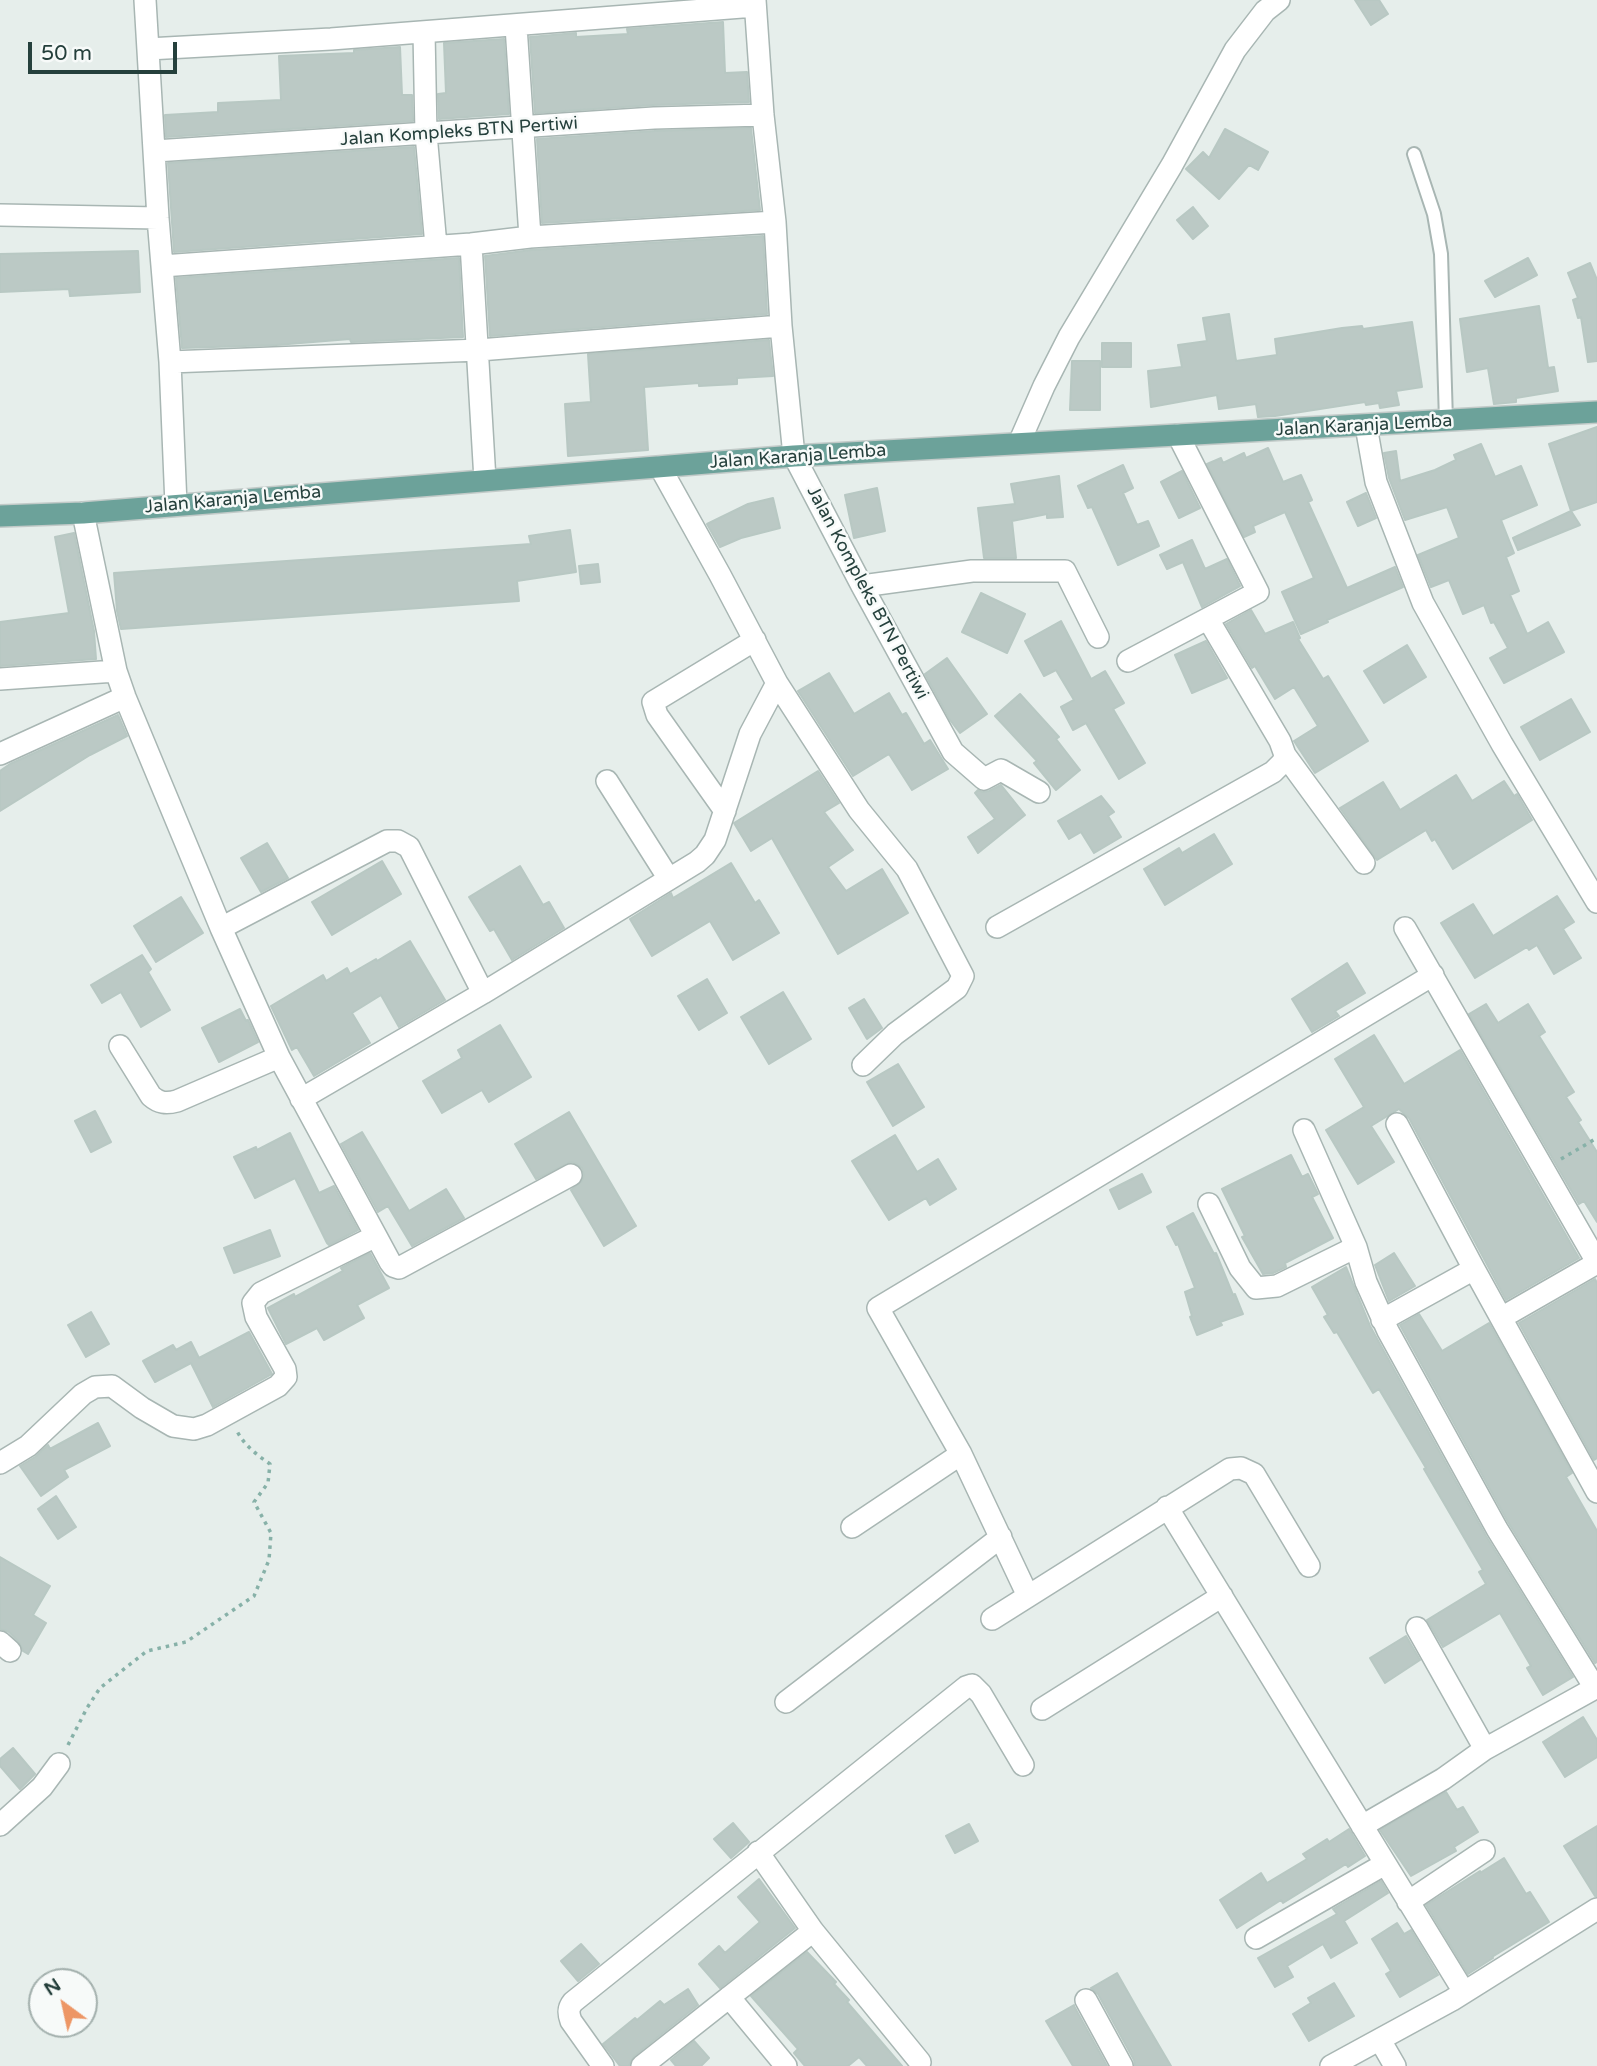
<!DOCTYPE html>
<style>
body{margin:0}
#map{position:relative;width:1597px;height:2066px;overflow:hidden;background:#e6eeeb;font-family:"Varela Round",sans-serif}
canvas{display:block}
.north{position:absolute;left:28px;top:1968px;width:70px;height:70px;box-sizing:border-box;background:#f7faf9;border:2px solid #a3b0ad;border-radius:50%;rotate:327deg;font-size:19px;font-weight:700;line-height:28px;text-align:center;color:#25403c}
.north::after{content:'';display:block;margin:auto;width:24px;height:32px;background:#ed9665;clip-path:polygon(50% 0,100% 100%,50% 72%,0 100%)}
.scale{position:absolute;left:28px;top:42px;width:149px;height:32px;box-sizing:border-box;border:4px solid #25403c;border-top:0;padding-left:9px;font-size:21px;line-height:24px;white-space:nowrap;color:#25403c;-webkit-text-stroke:5px #f7faf9;paint-order:stroke}
</style>
<div id="map">
<canvas width="1597" height="2066"></canvas>
<div class="north">N</div>
<div class="scale">50 m</div>
</div>
<script>
const ctx = document.querySelector('canvas').getContext('2d');
ctx.lineJoin = 'round';
function fillPath(path, color) { ctx.fillStyle = color; ctx.fill(path, 'evenodd'); }
function trace(path, color, width, dash) { ctx.strokeStyle = color; ctx.lineWidth = width; ctx.lineCap = dash ? 'butt' : 'round'; ctx.setLineDash(dash || []); ctx.stroke(path); }
function drawText(font, color, halo, rows, align = 'center') {
  ctx.font = font + ' "Varela Round",sans-serif'; ctx.lineWidth = 5; ctx.setLineDash([]); ctx.textBaseline = 'middle'; ctx.strokeStyle = halo; ctx.fillStyle = color; for (const [text, x, y, turn = 0] of rows) {
    ctx.save(); ctx.translate(x, y); ctx.rotate((+turn || 0) * Math.PI / 180); ctx.textAlign = isNaN(turn) ? turn : align; if (halo) ctx.strokeText(text, 0, 0); ctx.fillText(text, 0, 0); ctx.restore();
  }
}
const building = new Path2D(`
 M1355,0h24l9,14 -17,11z
 M723,22l2,51 22,-1 2,30 -96,3 -118,8 -5,-76 46,-4v4l52,-3 -1,-5z
 M504,39l5,75 -70,5 -1,-25 8,-1 -2,-50z
 M400,47l2,48h10l1,26 -247,16 -1,-22 53,-3v-9l63,-3 -2,-44 75,-3v-3z
 M751,128l9,82 -218,13 -5,-84 118,-8z
 M1225,129l43,23 -10,18 -9,-5 -30,34 -33,-30 17,-17 6,6z
 M414,147l8,87 -248,18 -6,-89z
 M1193,207l15,19 -15,13 -16,-19z
 M763,236l4,78 -277,22 -5,-80 46,-6z
 M138,251l2,41 -70,4 -1,-7 -69,3v-38z
 M459,258l4,79 -112,5 -1,-3 -74,6 -94,3 -6,-70z
 M1528,258l9,17 -42,22 -10,-16z
 M1590,263l7,17v81l-9,1 -7,-45 -3,1 -5,-18 5,-2 -10,-25z
 M1539,306l9,62 6,-1 4,24 -42,7v4l-22,2 -6,-36 -21,4 -7,-53z
 M1229,314l7,47 41,-6 -2,-16 67,-11 20,-2 1,3 49,-7 10,65 -26,4 3,14 -19,3 -1,-5 -13,2 -1,-3 -90,14 -17,1 -2,-13 -37,5 -2,-14 -66,12 -3,-36 34,-4 -4,-22 29,-4 -4,-23z
 M769,340l4,36 -36,2v6l-38,2v-3l-55,4 4,63 -80,6 -3,-52 26,-2 -3,-48z
 M1102,343h29v24h-29z
 M1072,361h28v49h-30z
 M1597,427v75l-26,9 -22,-67z
 M1481,444l14,33 26,-11 16,39 -36,15 13,33 -8,4 13,34 -9,4 17,39 21,-12 16,30 -60,31 -14,-25 18,-10 -14,-26 -3,1 -7,-18 -21,9 -14,-34 -18,7 -13,-32 41,-17 -12,-31 -42,13 -16,-42 -5,-25 12,-2 4,30 35,-11 21,-10 -2,-5z
 M1268,448l15,34 18,-7 11,25 -4,2 39,86 48,-21 8,20 -76,33 1,2 -27,12 -19,-42 32,-14 -29,-66 -32,14 2,6 -11,5 -37,-73 14,-6 2,5 21,-10 2,5z
 M1123,465l10,23 -10,5 14,32 11,-4 11,25 -41,19 -26,-58 -4,1 -10,-22z
 M1182,471l18,37 -21,10 -18,-36z
 M1059,476l4,41 -16,1v-4l-35,7 4,37h-32l-6,-50 37,-4 -4,-20z
 M877,488l8,43 -31,7 -9,-43z
 M1366,493l10,25 -18,8 -11,-24z
 M773,498l7,30 -39,10 -21,9 -13,-23 41,-20z
 M1571,511l9,14 -62,25 -5,-12z
 M570,530l6,42 -59,9 2,20 -398,28 -4,-18 -3,-38 417,-29 -2,-8z
 M74,533l20,98 2,28 -96,7v-44l69,-9 -14,-76z
 M1192,540l13,29 22,-10 13,27 -38,21 -19,-45 -16,7 -7,-14z
 M598,564l2,18 -19,2 -2,-18z
 M981,593l44,21 -18,39 -45,-21z
 M1251,610l14,24 28,-12 7,16 -2,1 25,40 5,-3 40,65 -53,32 -21,-32 24,-15 -24,-39 -19,12 -20,-33 -3,2 -26,-44z
 M1061,621l30,58 14,-8 19,32 -11,6 32,54 -26,16 -33,-56 -13,7 -12,-23 13,-7 -18,-30 -12,6 -19,-35z
 M1206,641l21,37 -35,15 -17,-38z
 M1407,645l19,32 -42,26 -20,-32z
 M947,658l40,56 -27,19 -10,-13 -25,-46z
 M829,673l25,41 35,-21 13,22 4,-2 18,31 6,-4 18,29 -36,21 -23,-36 -36,22 -55,-85z
 M1020,694l39,43 -3,2 24,31 -24,20 -22,-27 3,-2 -42,-45z
 M1571,699l19,33 -50,28 -19,-33z
 M118,715l9,21 -37,19 -90,56v-40l10,-7z
 M818,771l21,32 -15,9 29,38 -25,17 18,24 36,-22 26,44 -70,41 -66,-116 -21,13 -17,-28z
 M1456,775l16,26 32,-20 10,15 3,-2 15,26 -79,49 -18,-30 -3,2 -6,-11 -49,30 -37,-52 43,-26 17,28z
 M1001,785l24,30 -47,38 -10,-16 27,-18 -20,-26 3,-3 5,2 6,-1z
 M1101,796l13,16 -6,4 13,21 -27,16 -13,-21 -12,7 -11,-18z
 M1214,834l18,30 -67,41 -21,-36 35,-21 3,5z
 M267,843l21,35 -27,14 -20,-34z
 M382,861l19,33 -69,41 -20,-33z
 M731,863l24,40 4,-3 20,33 -46,27 -23,-39 -58,35 -22,-37 41,-26 2,5z
 M520,866l23,39 6,-3 15,26 -52,32 -18,-31 -4,2 -21,-34z
 M1557,896l17,26 -11,7 18,29 -27,16 -17,-29 -8,5 -2,-3 -52,31 -34,-55 32,-19 20,32z
 M181,897l22,36 -47,29 -22,-36z
 M410,941l35,59 -46,27 -18,-32 -29,18 18,30 -56,33 -17,-29 -5,3 -21,-44 52,-31 3,6 21,-13 3,6 26,-15 1,2z
 M142,955l9,14 -3,3 22,38 -29,17 -20,-35 -19,11 -11,-18z
 M1347,963l18,30 -30,18 4,5 -27,16 -20,-33z
 M707,979l20,34 -28,17 -21,-34z
 M783,992l28,47 -42,25 -28,-47z
 M864,999l18,29 -15,11 -18,-31z
 M1486,1004l12,19 30,-19 17,28 -6,4 35,56 -8,5 15,23 -3,2 19,30v70l-13,-21 -5,3 -110,-190z
 M240,1009l6,12 2,-1 10,22 -39,20 -17,-34z
 M500,1025l31,52 -42,25 -7,-12 -40,23 -19,-32 39,-23 -4,-8z
 M1374,1035l30,49 56,-34 119,208 -73,42 -97,-182 -10,-9 -28,17 23,36 -36,22 -32,-54 38,-23 -29,-48z
 M898,1064l26,43 -31,19 -26,-44z
 M95,1111l16,31 -20,10 -16,-31z
 M569,1112l67,114 -32,20 -33,-56 11,-9 2,-6 -2,-7 -5,-4 -6,-2 -35,17 -21,-35z
 M362,1132l47,79 37,-22 18,29 -52,28 -24,-40 -10,6 -37,-68z
 M290,1133l29,60 15,-7 24,44 -29,15 -2,-2 -32,-65 -40,20 -21,-41 22,-10 1,3z
 M895,1135l22,37 21,-13 18,30 -26,16 -4,-7 -37,22 -37,-59z
 M1291,1155l11,22 6,-3 10,20 -6,3 21,41 -48,25 1,4 -13,6 -10,1 -21,-37 3,-1 -23,-47z
 M1142,1174l9,18 -32,17 -9,-19z
 M1193,1213l21,41 2,-1 17,42 2,-1 8,20 -23,8 2,3 -25,10 -7,-18 2,-1 -7,-24 10,-4 -17,-44 -2,1 -9,-18z
 M270,1230l10,26 -46,17 -10,-25z
 M370,1253l19,35 -32,17 7,13 -40,22 -7,-12 -31,16 -18,-36 26,-14 1,3 48,-26 -2,-3z
 M1394,1253l21,33 -26,15 -14,-36z
 M1346,1267l24,59 116,210 87,141 -30,18 -16,-27 4,-2 -31,-53 -57,34 -16,-27 59,-36 -7,-12 4,-2 -59,-101 2,-1 -47,-79 -6,4 -36,-61 -3,1 -10,-16 4,-2 -16,-28z
 M1595,1279l2,4v175l-3,2 -75,-137z
 M91,1312l18,32 -23,13 -18,-32z
 M1419,1314l23,37 47,-28 83,150 -6,4 31,54v131l-2,1 -87,-141 -108,-197z
 M249,1332l23,42 -59,33 -22,-44 -36,19 -12,-21 30,-16 3,5 15,-8 8,16z
 M98,1423l12,23 -46,24 4,7 -27,19 -21,-30 15,-9 13,-12 2,4z
 M56,1496l20,31 -18,12 -20,-30z
 M0,1557l50,29 -17,29 13,8 -18,31 -5,-3 -4,-9 -10,-10 -9,-3z
 M1406,1636l14,24 -35,23 -15,-25z
 M1583,1717l14,23v17l-32,20 -22,-35z
 M13,1748l22,26 -15,15 -20,-23v-7z
 M1446,1792l11,18 6,-3 15,25 -24,15 2,4 -45,25 -31,-46z
 M733,1823l16,19 -18,16 -17,-19z
 M969,1824l9,17 -23,12 -9,-17z
 M1597,1826v70h-2l-31,-50z
 M1349,1829l16,27 -17,11 -2,-3 -63,39 -2,-3 -44,28 -17,-28 41,-27 6,10 40,-24 -4,-5 24,-15 2,3z
 M1504,1858l22,36 4,-2 19,30 -57,35 1,1 -25,16 -42,-69 54,-34v2z
 M759,1879l36,49 -75,60 -21,-24 20,-18 6,7 35,-31 -22,-25z
 M1381,1881l7,12 -44,28 13,22 -26,15 -8,-14 -36,22 6,11 -18,10 -17,-29 79,-44 -4,-5z
 M1397,1923l7,11 7,-4 27,45 -38,22 -14,-23 5,-3 -19,-32z
 M581,1944l18,20 -21,17 -17,-20z
 M807,1952l29,30 -2,2 15,16 -2,2 55,64h-35l-8,-9 -11,9h-43l-11,-13 4,-4 -47,-53z
 M1117,1973l21,37 33,56h-36l-1,-6 -36,-66 -7,-6z
 M1334,1983l20,33 -45,25 -16,-27 18,-11 -3,-5z
 M688,1989l10,16 -64,51 -5,10h-9l-17,-22 32,-26 2,2 23,-19 4,4z
 M1074,2005v1l33,60h-34l-27,-45z
 M694,2041l15,17 -8,8h-25l-5,-6z`);
fillPath(building, '#bbc9c5');
trace(building, '#b8c8c3', 2);
const lane = new Path2D(`
 M1414,154l20,60 7,40 5,167`);
const street = new Path2D(`
 M145,0l13,218 12,144 6,143
 M755,0l8,115 12,107 6,104 13,130 68,130 91,166 31,27 17,-9 38,22
 M516,26l14,211
 M424,32l2,102 10,112
 M148,49l183,-10 424,-33
 M155,151l499,-33 109,-3
 M0,215l158,3
 M471,244l14,236
 M162,266l309,-22 59,-7 245,-15
 M170,362l309,-12 302,-24
 M1366,426l10,56 47,121 79,141 95,158
 M1019,443l25,-57 25,-49 103,-172 63,-115 30,-39 14,-11
 M862,586l110,-15h93l33,66
 M1208,619l72,122 5,14 79,108
 M1128,661l130,-69 -80,-157
 M0,679l116,-8
 M777,683l82,127 48,59 56,107 -6,12 -62,46 -32,31
 M0,754l125,-57
 M607,781l62,98
 M725,811l-68,-96 -4,-13 102,-62
 M997,927l276,-155 10,-10 2,-7
 M221,928l166,-87h11l11,6 74,146 -182,106
 M1405,928l192,334
 M483,993l214,-131 8,-7 10,-15 35,-106 27,-51 -57,-108 -60,-108
 M120,1046l31,50c8,7 15,8 26,5l102,-44
 M1397,1124l77,145 123,223
 M1304,1130l52,117 10,35 22,49 109,198 98,159
 M1209,1204l31,64 16,20 21,-2 79,-39
 M376,1236l14,26 3,4 6,2 172,-93
 M1501,1318l96,-55
 M1382,1320l92,-51
 M0,1463l28,-17 55,-52 12,-7 17,-1 30,22 31,18 21,3 13,-4 71,-39 8,-9 -1,-8 -29,-52 -3,-14 8,-10 115,-57 -97,-179 -58,-129 -96,-231 -9,-26 -33,-158
 M1167,1507l297,485
 M852,1527l109,-73
 M1028,1596l-67,-142 -83,-146 555,-333
 M992,1619l238,-150 11,-1 13,6 55,92
 M1417,1628l68,121
 M0,1642l10,9
 M786,1702l215,-165
 M1042,1709l180,-113
 M0,1825l42,-38 17,-23
 M1362,1826l81,-47 42,-30 112,-62
 M758,1852l55,79 107,131
 M1408,1902l76,-51
 M1256,1938l129,-74
 M729,1997l57,69
 M1086,2000l36,66
 M1380,2040l15,26
 M603,2066l-32,-45c-3,-8 -3,-13 2,-19l393,-315 6,-2 9,9 42,71
 M642,2066l171,-135
 M1331,2066l121,-66 145,-91`);
const primary = new Path2D(`
 M0,516l83,-3 711,-57 803,-44`);
trace(lane, '#a8b6b3', 16);
trace(street, '#a8b6b3', 24);
trace(primary, '#c2cac8', 24);
trace(new Path2D(`
 M1561,1159l36,-21
 M68,1745l19,-37 13,-20 47,-37 39,-9 68,-46 15,-36 2,-27 -17,-31 14,-19 2,-19c-13,-9 -26,-19 -33,-33`), '#87b1a8', 3.5, [3.5, 5]);
trace(lane, '#fff', 12);
trace(street, '#fff', 21);
trace(primary, '#6ca29a', 21);
drawText('18px', '#25403c', '#f7faf9', [
 ["Jalan Kompleks BTN Pertiwi",459,132,-4],
 ["Jalan Karanja Lemba",1364,426,-3],
 ["Jalan Karanja Lemba",798,457,-4],
 ["Jalan Karanja Lemba",233,500,-5],
 ["Jalan Kompleks BTN Pertiwi",867,593,62]
]);
</script>
